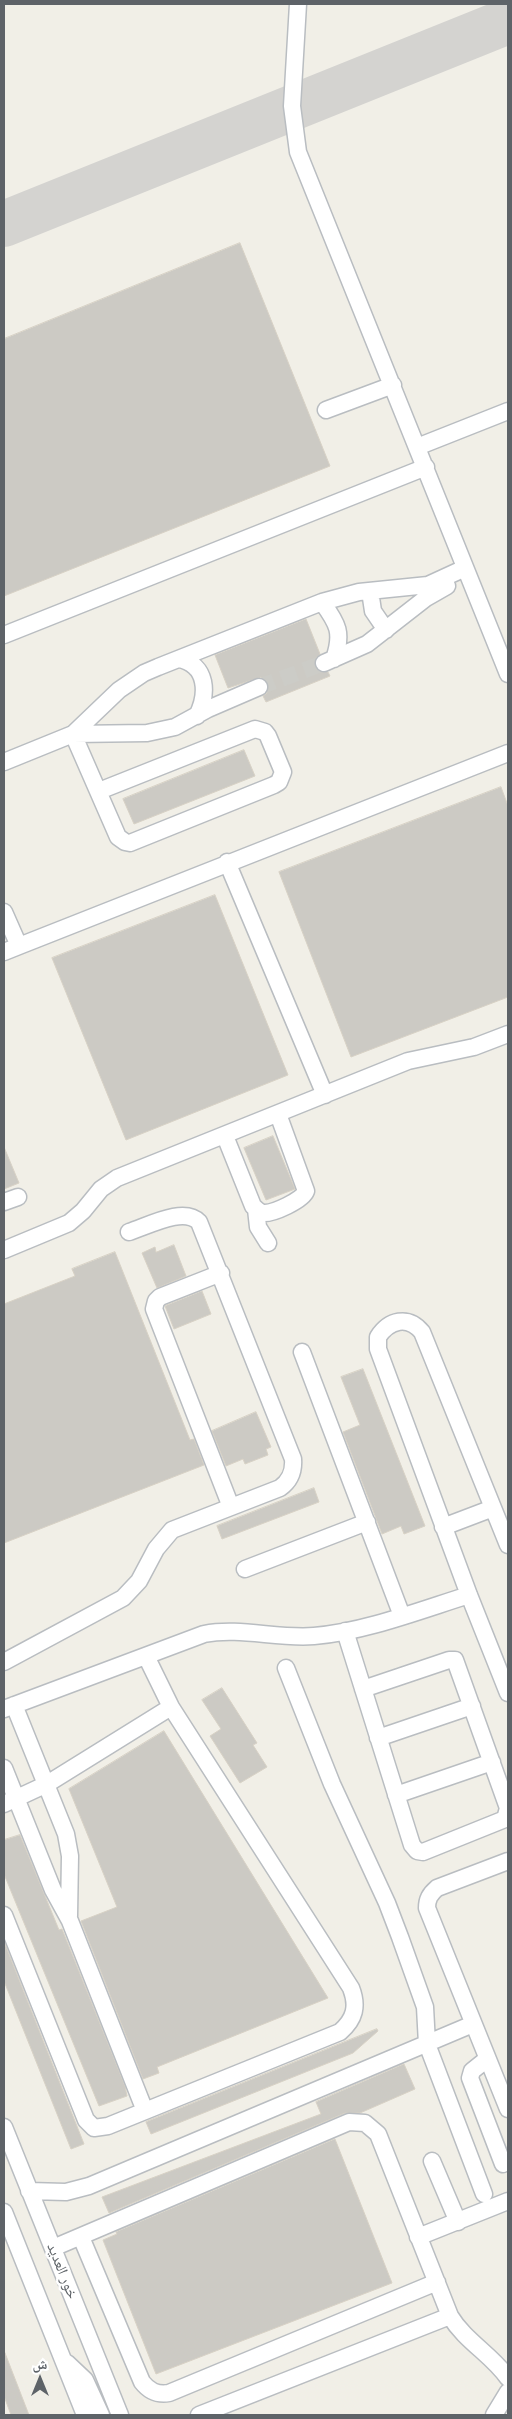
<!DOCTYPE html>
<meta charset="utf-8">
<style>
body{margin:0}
#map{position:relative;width:512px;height:2419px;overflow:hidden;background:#f1efe7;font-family:"Noto Sans","Noto Naskh Arabic",sans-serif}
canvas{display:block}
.frame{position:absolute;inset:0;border:5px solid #5e6368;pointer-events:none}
.north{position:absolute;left:15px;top:2354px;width:50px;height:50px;-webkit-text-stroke:4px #fff;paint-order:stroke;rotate:0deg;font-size:14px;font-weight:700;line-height:20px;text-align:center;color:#5e6368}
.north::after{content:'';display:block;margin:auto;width:18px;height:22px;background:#5e6368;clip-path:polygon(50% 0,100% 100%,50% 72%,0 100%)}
</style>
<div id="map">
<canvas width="512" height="2419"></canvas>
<div class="frame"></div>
<div class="north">ش</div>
</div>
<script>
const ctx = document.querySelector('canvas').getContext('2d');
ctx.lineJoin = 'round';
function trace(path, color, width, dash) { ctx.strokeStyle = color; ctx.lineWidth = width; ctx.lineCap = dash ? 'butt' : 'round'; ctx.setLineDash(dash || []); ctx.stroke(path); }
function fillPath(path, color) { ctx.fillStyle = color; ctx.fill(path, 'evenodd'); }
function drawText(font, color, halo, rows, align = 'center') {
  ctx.font = font + ' "Noto Sans","Noto Naskh Arabic",sans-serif'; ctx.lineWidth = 5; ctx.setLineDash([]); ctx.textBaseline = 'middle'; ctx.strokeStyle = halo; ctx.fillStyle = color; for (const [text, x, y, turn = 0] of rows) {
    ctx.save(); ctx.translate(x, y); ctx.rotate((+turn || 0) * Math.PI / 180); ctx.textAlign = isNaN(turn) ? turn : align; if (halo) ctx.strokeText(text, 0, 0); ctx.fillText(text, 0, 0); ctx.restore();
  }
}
trace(new Path2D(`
 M4,224l504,-203`), '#d4d3d0', 46);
const building = new Path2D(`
 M240,243l90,223 -326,130v-257z
 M306,619l14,35 -4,4 -1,9 4,4 9,1 2,4 -64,26 -3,-6 4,-3 1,-9 -7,-7 -33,11 -13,-33z
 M244,750l11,26 -121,48 -11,-25z
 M501,787l7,19v191l-157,60 -72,-185z
 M215,895l73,180 -162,65 -74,-182z
 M273,1136l22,53 -29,11 -22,-52z
 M4,1147l15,36 -15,6z
 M174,1245l12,31 -29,12 -15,-35 13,-6 1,5z
 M115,1252l75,188 4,-1 10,26 -200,78v-239l71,-28 -3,-7z
 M202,1291l9,23 -37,15 -9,-23z
 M363,1369l62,157 -21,8 -3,-8 -19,8 -39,-102 17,-7 -19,-48z
 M256,1412l15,35 -5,2 2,6 -23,9 -2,-5 -17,7 -14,-35z
 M314,1488l5,14 -97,37 -5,-13z
 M222,1688l35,55 -4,2 14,22 -27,16 -30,-47 11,-7 -19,-29z
 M164,1731l164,267 -171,69 2,6 -16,6 -62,-158 36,-14 -48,-118z
 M20,1835l39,95 3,-1 63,157 2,10 -28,10 -95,-232v-34z
 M5,1944l79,200 -13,5 -67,-168z
 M377,2029l1,2 -25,22 -202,81 -5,-12z
 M404,2064l11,25 -55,24h-15l-236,100 -7,-16 219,-83 -5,-12z
 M335,2139l57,144 -236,91 -53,-134 14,-6 -1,-2z
 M5,2353l24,62h-18l-7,-19z`);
fillPath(building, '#cccac4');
trace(building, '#d7d1c5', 1);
trace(new Path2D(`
 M259,687l65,-24`), '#ccccc7', 16, [16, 8]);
const minor = new Path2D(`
 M298,4l-6,102 6,46 210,522
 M326,410l67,-25
 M417,447l91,-36
 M370,591l3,20 13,19
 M322,602c16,22 21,31 12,57
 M4,635l422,-168
 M179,659c29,6 29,35 18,57
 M324,663l43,-19 59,-46 21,-12
 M73,734l45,103 7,5 5,1 144,-58 5,-3 4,-10 -15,-36 -3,-4 -10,-3 -156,62
 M73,734l74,-1 28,-6 33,-18 51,-22
 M4,762l69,-28 46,-44 25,-17 14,-6 164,-65 37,-10 69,-7 37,-17
 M227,862l98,233
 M4,912l15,34 489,-193
 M4,952l15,-6
 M225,1136l28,70c3,3 6,6 10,7 10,1 40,-13 43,-22l-28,-77
 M4,1202l14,-5
 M256,1209l2,18 10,16
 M4,1250l65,-27 14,-12 18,-22 16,-11 291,-117 66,-14 34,-13
 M221,1273l-61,24 -4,4 -2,8 77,198
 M302,1352l100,264
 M443,1527l50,-19
 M508,1545l-86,-213c-14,-17 -33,-12 -44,5v12l91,246 39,98
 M245,1569l122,-47
 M345,1631l67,214 5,6 6,1 82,-33 3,-11 -53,-148h-6l-86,29
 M4,1662l119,-64 16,-17 17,-32 16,-19 108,-42c10,-7 14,-16 13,-29l-94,-237c-15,-16 -51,4 -70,10
 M286,1668l46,116 55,119 13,34 25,70 2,37 57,150
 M14,1705l52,129 4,22 -1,60
 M4,1709l200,-75c36,-7 73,5 110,2 50,-4 107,-26 155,-41
 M378,1738l94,-32
 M4,1768l49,122 17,31 75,190
 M396,1795l96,-33
 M4,1804l43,-20 124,-77
 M508,1861l-71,27c-7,6 -10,11 -10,20l81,201
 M4,1915l82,205 8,8 14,-2 232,-94c15,-13 18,-26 11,-44l-180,-281 -25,-51
 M487,2059l-15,12 -2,7 33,86
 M4,2127l116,288
 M432,2161l26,61
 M29,2191l37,1 23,-6 384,-162
 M4,2212l81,203
 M81,2237l61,145c7,9 15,13 27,11l268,-111
 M418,2237l90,-36
 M53,2248l296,-126 16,1 13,11 72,182c15,25 42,39 58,62
 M67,2363l18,17 16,35
 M199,2415l251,-99
 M494,2415l14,-23`);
trace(minor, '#b9bdc1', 19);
trace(minor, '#fff', 16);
drawText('15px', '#5e6368', '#fff', [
 ["خور العديد",62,2271,68]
]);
</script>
